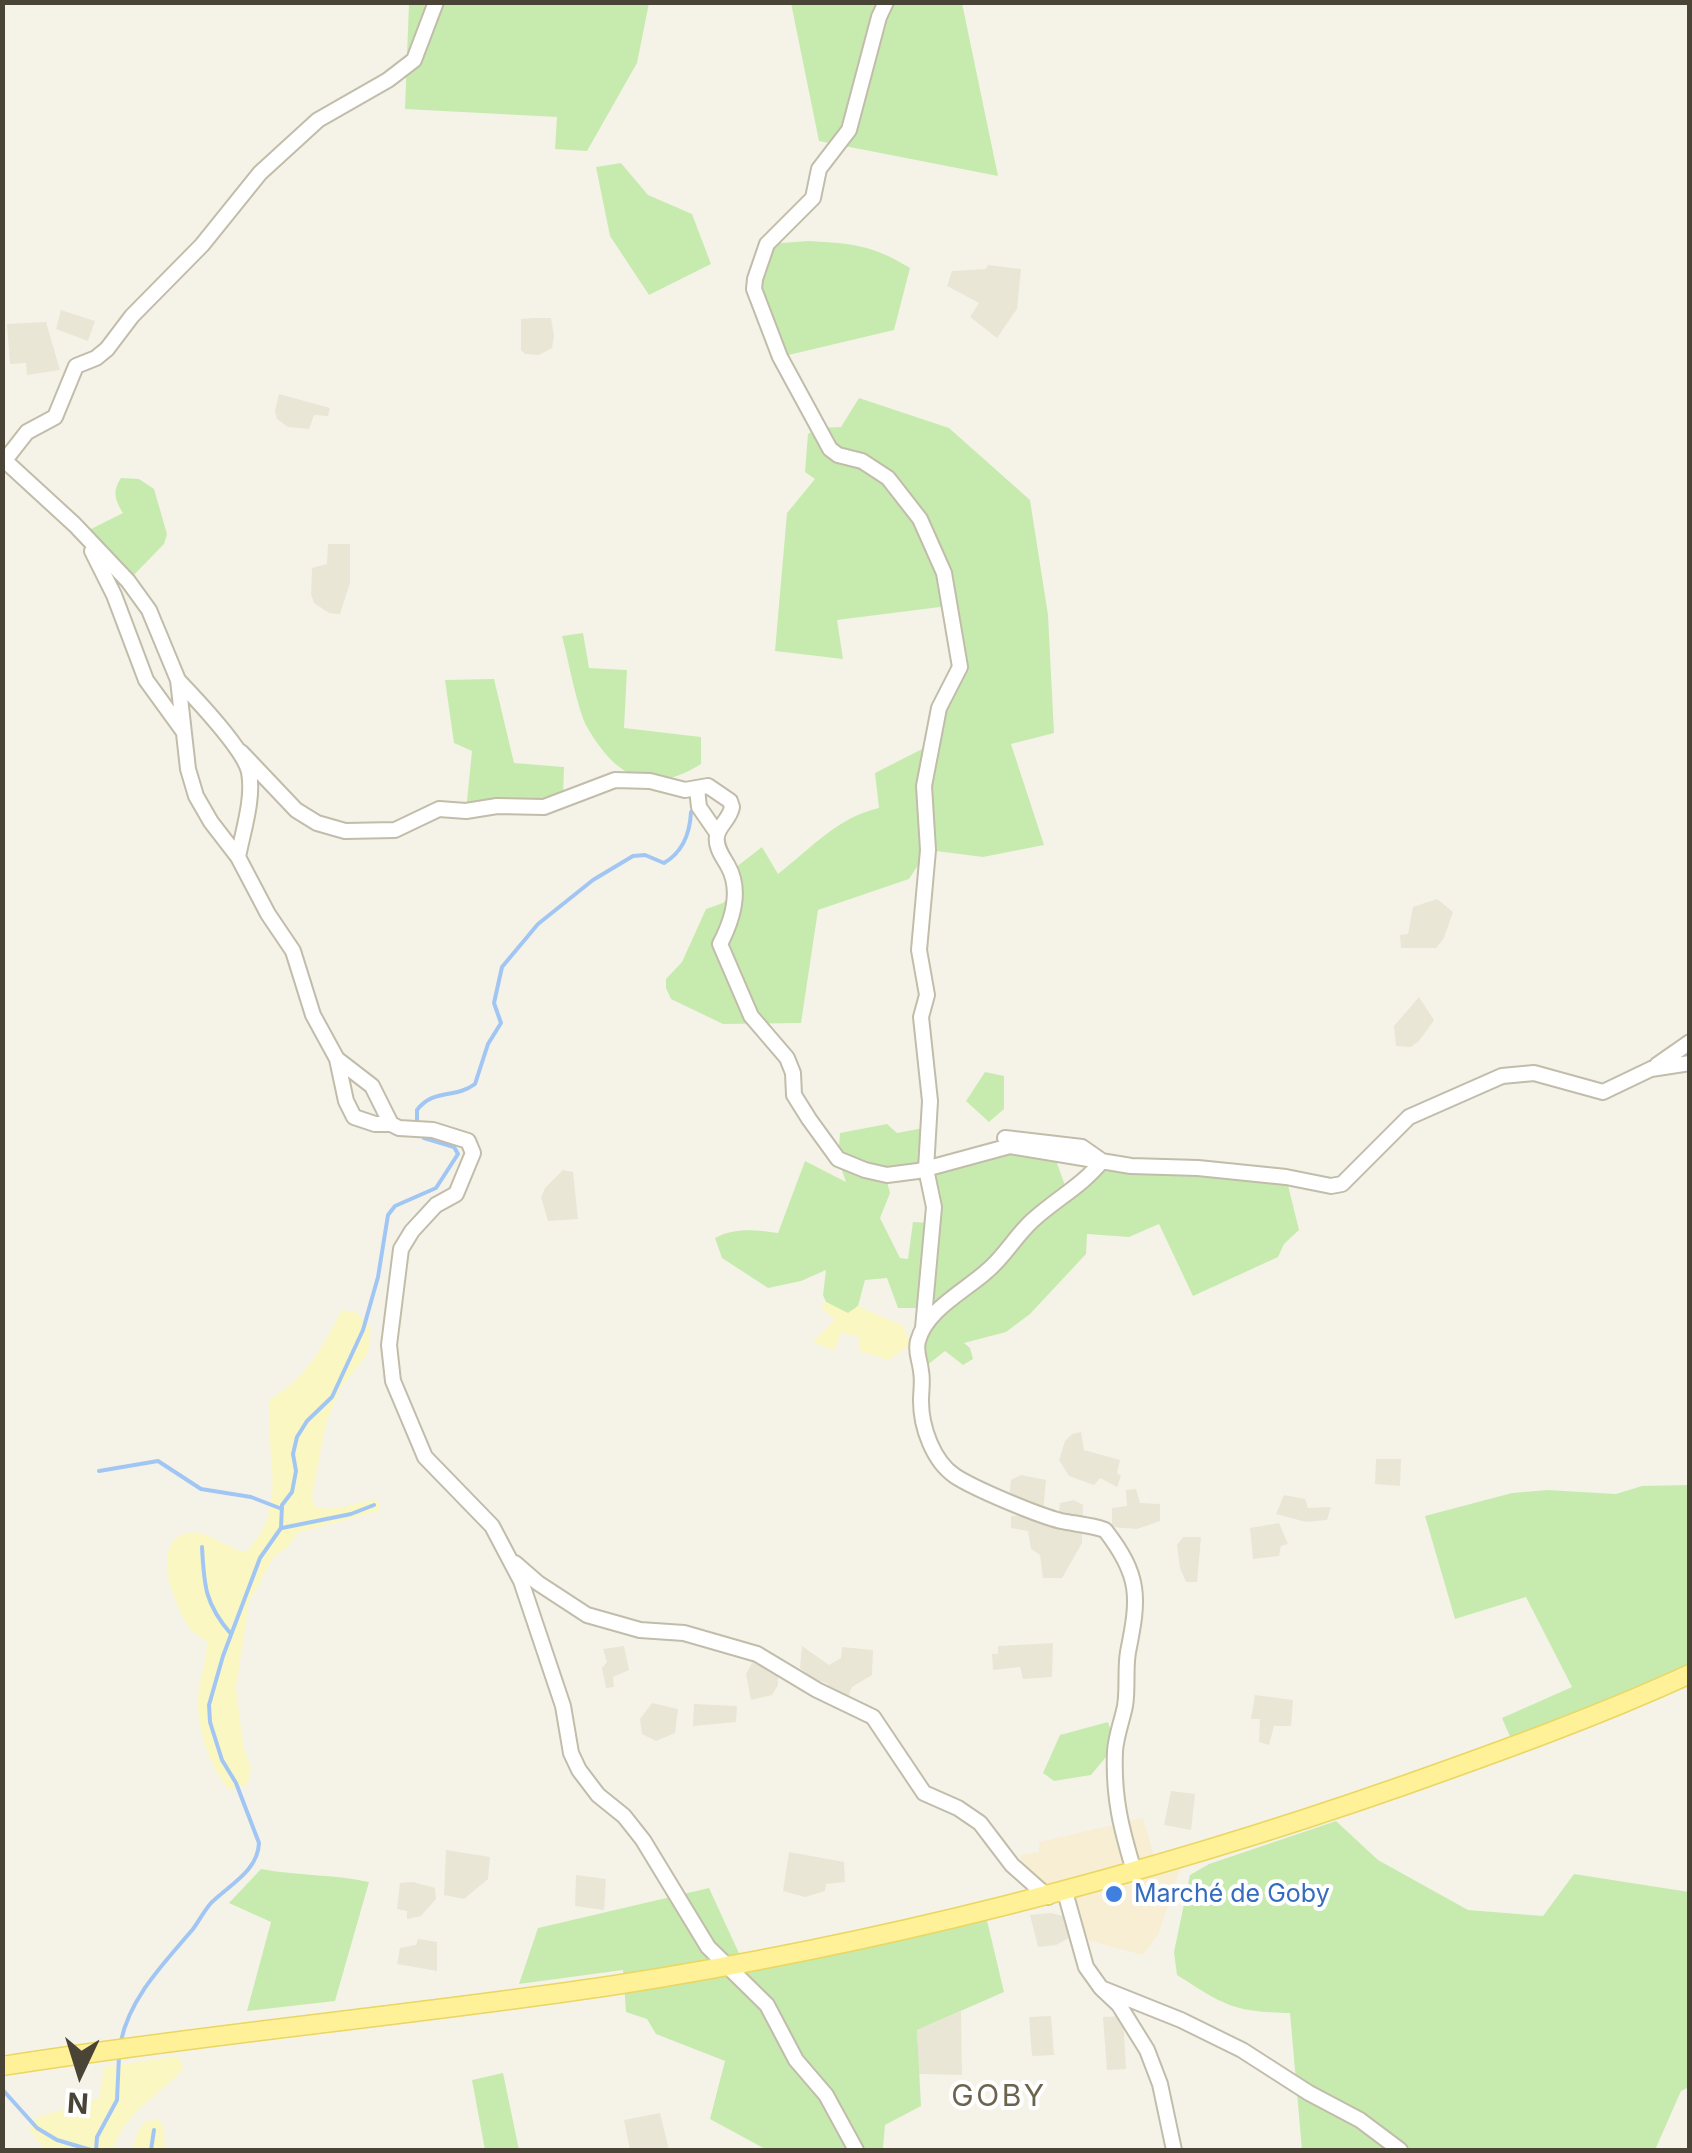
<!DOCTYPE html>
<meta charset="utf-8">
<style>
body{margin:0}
#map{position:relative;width:1692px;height:2153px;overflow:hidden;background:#f5f3e8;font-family:Inter,sans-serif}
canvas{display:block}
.frame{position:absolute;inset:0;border:5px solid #494436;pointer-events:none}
.north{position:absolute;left:30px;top:2023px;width:100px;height:100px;-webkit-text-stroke:8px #fff;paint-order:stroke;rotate:184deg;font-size:28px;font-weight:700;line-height:40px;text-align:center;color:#494436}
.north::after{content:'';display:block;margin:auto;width:35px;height:45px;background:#494436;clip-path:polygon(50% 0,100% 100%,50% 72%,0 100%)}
</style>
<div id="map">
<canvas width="1692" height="2153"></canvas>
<div class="frame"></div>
<div class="north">N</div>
</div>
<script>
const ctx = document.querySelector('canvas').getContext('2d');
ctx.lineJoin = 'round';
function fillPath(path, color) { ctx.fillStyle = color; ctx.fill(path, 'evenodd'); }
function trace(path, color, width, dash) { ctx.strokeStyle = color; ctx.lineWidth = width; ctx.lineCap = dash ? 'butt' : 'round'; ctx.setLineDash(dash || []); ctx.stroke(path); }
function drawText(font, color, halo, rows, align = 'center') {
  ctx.font = font + ' Inter,sans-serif'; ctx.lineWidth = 8; ctx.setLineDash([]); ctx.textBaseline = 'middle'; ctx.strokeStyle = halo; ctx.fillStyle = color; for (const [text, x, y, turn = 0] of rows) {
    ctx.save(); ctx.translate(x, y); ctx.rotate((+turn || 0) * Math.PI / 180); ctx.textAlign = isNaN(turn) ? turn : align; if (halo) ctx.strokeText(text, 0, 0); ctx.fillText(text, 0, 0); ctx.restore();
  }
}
fillPath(new Path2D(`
 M988,265l33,4 -4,40 -20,29 -27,-21 9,-14 -32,-17 5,-15 34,-2z
 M61,310l34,11 -7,20 -32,-12z
 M534,318h17l3,18 -2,12 -13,7 -14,-1 -4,-4v-31z
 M46,322l14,48 -33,5 -1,-12 -16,1 -3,-40z
 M279,394l51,14 -2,8 -14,-1 -5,14 -21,-2 -11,-8 -2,-8z
 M328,544h22v39l-10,31 -11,-1 -15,-10 -3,-9 1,-26 15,-4z
 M1437,899l16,13 -9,26 -8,10h-35l-1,-13 8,-1 5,-27z
 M1419,997l15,23 -15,21 -8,6 -15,-1 -2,-20z
 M563,1170l10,2 5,47 -30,2 -7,-24 4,-9z
 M1081,1432l3,18 36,10 -3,13 4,3 -4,11 -17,-9 -6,7 -25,-9 -10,-16 6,-19 7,-7z
 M1376,1459h25l-1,27 -25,-2z
 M1021,1475l25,5 -3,33 15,6 2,-16 14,-3 9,5 -1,38 -20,35h-19l-3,-23 -9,-6 -3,-18 -17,-3v-12l28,-2 -30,-14 2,-20z
 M1136,1489l4,14 20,1v17l-23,8 -25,-2v-19l15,-2 -1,-16z
 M1284,1495l21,4 3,9 23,-1 -4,13 -21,2 -30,-8z
 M1279,1523l9,21 -7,2 -2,10 -26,3 -3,-31z
 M1183,1537h18l-4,45h-11l-6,-14 -3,-23z
 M1053,1643l-1,34 -29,2 -3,-12 -27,3 -1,-16h6v-8z
 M624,1646l5,24 -16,7 1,10 -8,1 -4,-20 5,-6 -4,-13z
 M802,1646l27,19 12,-7 1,-11 31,3 -1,25 -20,12 -6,17 -19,-10 1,-10 -17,-7 -11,-9z
 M757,1654l21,19v12l-6,10 -21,5 -5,-26z
 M1255,1695l38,5 -2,26h-17l-5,19 -10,-3 1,-23h-9z
 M652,1703l26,6 -3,24 -19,8 -14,-7 -2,-15z
 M694,1704l43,2 -1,16 -43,4z
 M1171,1791l24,3 -4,36 -27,-5z
 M446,1850l44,7 -2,22 -24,20 -20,-4z
 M789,1852l55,10 1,20 -19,2 -1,7 -20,6 -22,-6z
 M576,1875l30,4 -2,31 -29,-4z
 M413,1882l22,6 1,11 -15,17 -14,3v-8l-10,-2 3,-26z
 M1051,1913l12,3 6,22 -13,7 -18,2 -8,-32z
 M418,1939l19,3v29l-40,-7 3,-16 16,-3z
 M961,2011l1,64 -43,-1 -2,-44z
 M1051,2016l3,39 -22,1 -3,-39z
 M1123,2016l3,53 -19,1 -4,-53z
 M660,2113l9,37h-39l-6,-30z`), '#e9e6d6');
fillPath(new Path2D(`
 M1143,1818l14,47 27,-8 -26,78 -15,20 -67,-18 -11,-45 -17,5 -22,-19 -6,-23 19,-3v-10z`), '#f7eed3');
fillPath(new Path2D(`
 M409,3h240l-12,60 -50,88 -32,-2 2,-32 -152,-8z
 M791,3h171l36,173 -179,-35z
 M621,163l27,32 44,19 19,50 -62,31 -39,-59 -14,-69z
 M809,241c45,3 61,3 101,27l-16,62 -114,27 -25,-78 12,-35z
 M859,398l90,30 81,72 18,115 6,118 -43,11 33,101 -61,12 -55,-7 -19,29 -91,31 -17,113 -78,1 -52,-25 -5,-11v-9l16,-17 24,-53 17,-6 10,-11 -2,-21 31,-24 16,27c32,-25 60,-57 101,-66l-4,-35 57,-29 26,-68 -10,-70 -111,14 6,39 -68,-8 12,-138 28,-34 -10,-7 3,-38 10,-6 23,-1z
 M121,478l18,1 15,10 13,45 -3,10 -36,37 -45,-48 40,-20c-8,-13 -11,-22 -2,-35z
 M583,633l6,35 38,2 -3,58 77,9v27c-51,33 -86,12 -114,-37 -10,-18 -19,-69 -25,-91z
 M494,679l20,84 50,4 -1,31 -97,13 6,-60 -18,-8 -9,-63z
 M985,1072l19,4v33l-15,13 -23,-21z
 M887,1124l10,9 31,-6 2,37 80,-18 43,6 14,39 35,-30 184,16 13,53 -15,14 -6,13 -85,39 -34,-72 -30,13 -42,-3 -1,20 -56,60 -24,18 -42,11 6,5 3,11 -10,6 -18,-14 -24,19 3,-62h-26l-11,-30 -22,2 -7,26 -10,8 -22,-12 -3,-7 3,-25 -25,11 -33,7 -46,-30 -7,-20c20,-11 41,-8 63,-5l27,-72 41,21 -8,-23 2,-26zM925,1172l4,51 -16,-1 -5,37 -8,-1 -20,-40 10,-25 -4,-15z
 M1689,1485v189l-175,72 -12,-28 70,-31 -46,-90 -71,22 -30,-103 87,-23 36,-3 68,4 26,-8z
 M1108,1722l8,23 -25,30 -37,6 -11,-8 17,-38z
 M1336,1821l42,39 90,50 75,6 31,-42 115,18v195l-8,4 -26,59h-353l-12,-137c-57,-1 -66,-8 -113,-38l-3,-23 16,-77 19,-11z
 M261,1869c36,7 72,5 108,13l-34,119 -88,10 24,-89 -42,-19z
 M709,1888l34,74 242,-50 19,80 -87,38 4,76 -36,19 -2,23 -116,2 -57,-31 15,-58 -69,-27 -9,-15 -21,-7 -3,-42 -104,14 19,-56z
 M503,2073l16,77h-34l-13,-70z`), '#c7ebaf');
fillPath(new Path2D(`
 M826,1302l22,11 10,-7 45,20 8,18 -22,16 -30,-9v-14l-18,-4 -7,18 -21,-9 22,-22 -15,-13z
 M342,1310l15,3 14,15 -3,25 -28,36 -14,34 -14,73 3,11c22,5 38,-4 59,-7l6,5 -1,6 -82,22 -10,15 -13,8 -25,46 -13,86 8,62 7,17 -3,17 -18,6c-20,-20 -34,-65 -32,-94 2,-19 9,-36 9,-55 -6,-4 -14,-8 -18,-14 -14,-22 -41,-85 -1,-94 19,-4 38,16 58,19 46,-47 17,-95 24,-153 36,-20 53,-53 72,-89z
 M178,2056l5,10 -2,6c-24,24 -59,44 -68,78h-68l-16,-21 7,-11 63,-20 5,-31z
 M159,2120l5,8 1,22h-33l6,-19 8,-10z`), '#fbf7c3');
trace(new Path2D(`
 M417,1123v-13c17,-22 38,-11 58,-26l13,-40 13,-21 -7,-20 8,-36 36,-43 55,-44 40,-24 12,-1 19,8c19,-11 26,-30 27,-51
 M99,1471l59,-10 43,28 50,8 31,12
 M282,1528l69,-14 23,-9
 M202,1547c2,39 3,57 29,87
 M121,2041c9,-44 44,-79 72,-112 6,-8 11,-18 18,-26 18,-18 47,-32 48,-60l-23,-60 -14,-23 -12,-38 -1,-17 14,-49 37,-98 21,-30 1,-23 10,-13 4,-21 -3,-17 4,-17 10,-16 25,-24 31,-67 15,-53 10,-62 7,-9 41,-18 22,-34 -4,-7 -30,-9 -3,-6
 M2,2089l35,39 20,12 34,10
 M96,2150l1,-13 20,-37 2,-44
 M151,2150l3,-20`), '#a2c6f4', 4);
const minor = new Path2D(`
 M886,2l-7,15 -30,113 -30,39 -6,29 -46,46 -12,35 -1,10 26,68 50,92 8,6 24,6 26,17 32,41 24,54 16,94 -21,41 -15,78 4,64 -9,100 8,45 -6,22 9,84 -4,68 8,38 -11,121
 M2,458l73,67 53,56 21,29 29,70 10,89 8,27 15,26 27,35 30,57 25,37 20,64 24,44 35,27 19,38 8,4 34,2 35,11 5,12 -17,41 -20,11 -24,26 -11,18 -12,96 4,36 32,76 67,69 29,55 42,125 8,47 8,17 19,25 26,21 19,24 65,107 59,58 29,55 30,35 30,55
 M2,464l25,-32 28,-15 21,-51 20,-8 11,-9 25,-33 70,-71 58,-72 58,-53 70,-40 26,-20 22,-58
 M92,551l22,44 32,85 37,51
 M178,680c17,18 66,69 71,92 5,26 -6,59 -11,85
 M241,752l55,58 21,13 28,8 50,-1 44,-21 27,2 31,-5 47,1 71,-27 35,1 35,9 23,-4 22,15 2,6c-2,12 -13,18 -15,29 -2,11 6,21 11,30 14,25 4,55 -8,78l31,72 36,42 6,15 1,22 15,24 29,40 27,11 22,5 31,-4 92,-25 121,20 67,2 88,9 45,9 11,-2 67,-67 93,-41 32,-3 69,19 48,-23 39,-6
 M697,789l2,18 18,26
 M337,1059l9,42 8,16 21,7h16
 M1657,1065l33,-23
 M1005,1138l77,9 20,14c-19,24 -46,38 -69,59 -17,15 -28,36 -46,51 -22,20 -61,39 -69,70 -3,11 2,19 3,30 2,9 0,20 0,30 0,26 12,60 34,75 20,13 82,39 106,45 15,3 30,4 44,9 36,46 34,68 23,122 -3,18 0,36 -3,54 -3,15 -9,30 -10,45 -2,46 6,77 19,120
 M515,1563l23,20 49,32 53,15 44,3 73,21 60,36 56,27 51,76 34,15 22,15 32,42 36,32
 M1065,1892l21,75 15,21 18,17 28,45 13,34 14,66
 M1101,1988l80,32 61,30 67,43 51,27 40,30`);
const major = new Path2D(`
 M2,2066c202,-32 405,-50 607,-80 272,-42 537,-110 796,-201 96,-34 191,-68 285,-111`);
trace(minor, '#c1bdaa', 18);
trace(major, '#ead661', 21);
trace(minor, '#fff', 14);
trace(major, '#fff197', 18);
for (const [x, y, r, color] of [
 [1114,1894,10,"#3f7fe0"]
]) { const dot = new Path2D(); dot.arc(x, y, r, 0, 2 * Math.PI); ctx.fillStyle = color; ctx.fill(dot); trace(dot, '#fff', 4); }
drawText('25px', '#366cbe', '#fff', [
 ["Marché de Goby",1134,1894]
], 'left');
ctx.letterSpacing = '2.5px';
drawText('30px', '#6c644d', '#fff', [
 ["GOBY",999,2097]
]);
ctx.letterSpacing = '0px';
</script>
